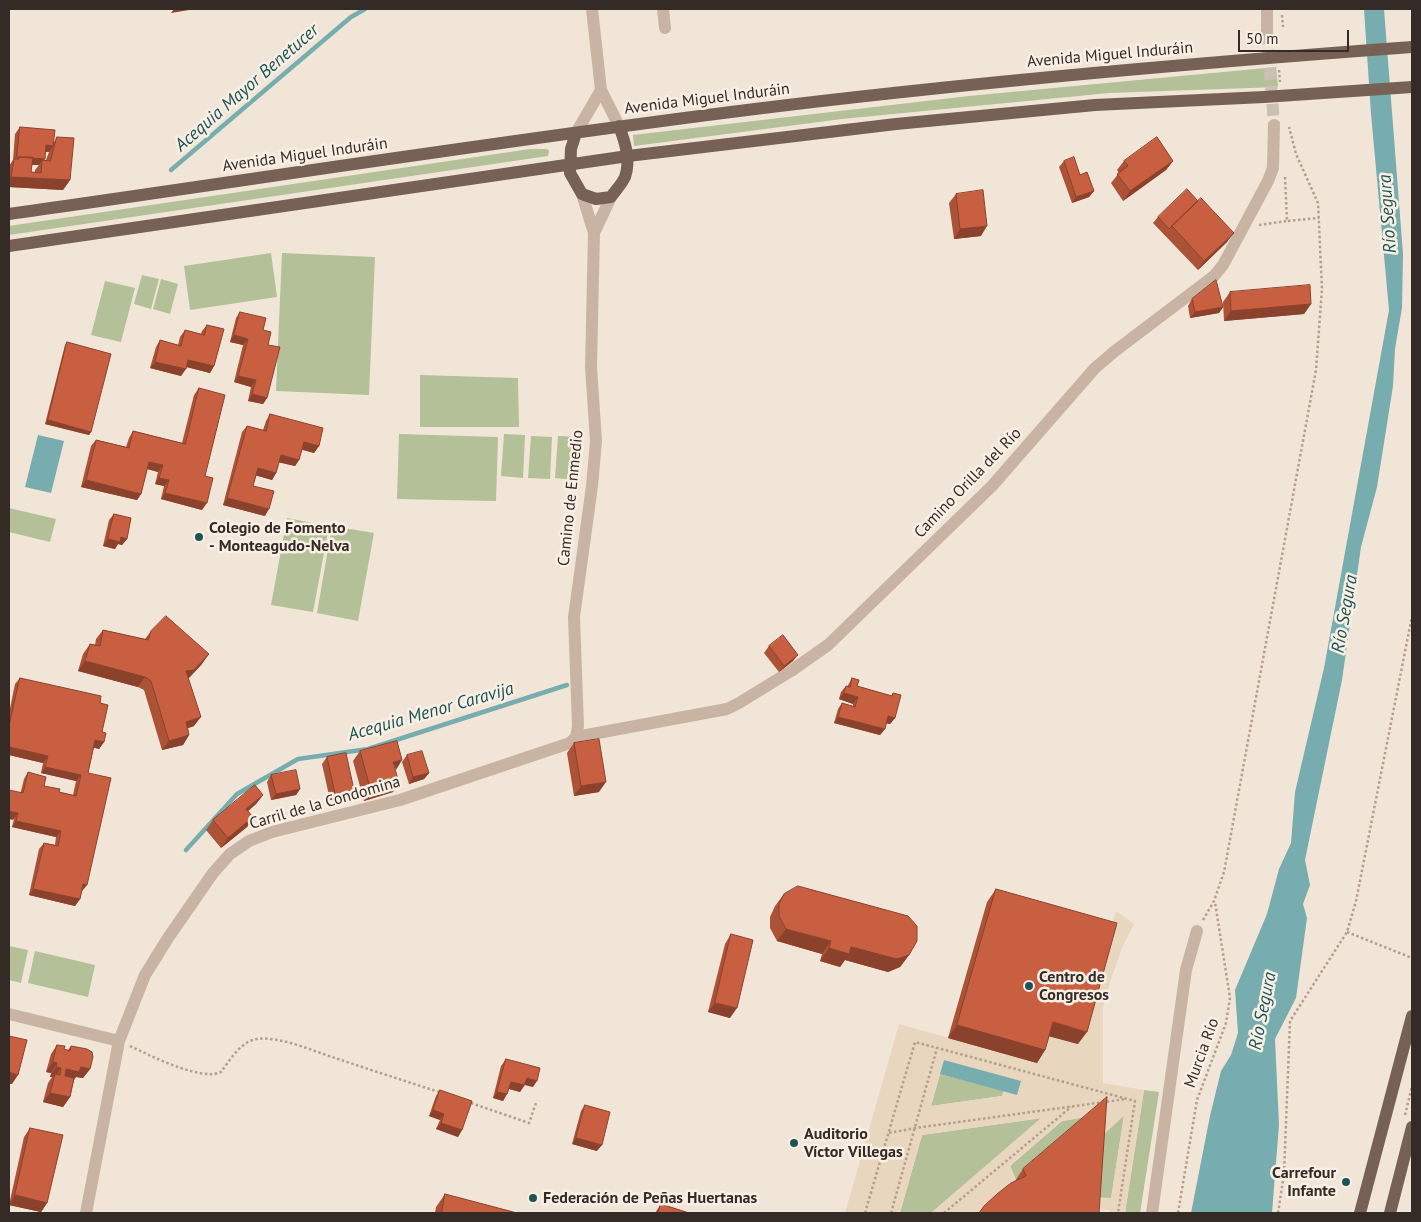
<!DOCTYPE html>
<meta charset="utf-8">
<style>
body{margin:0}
#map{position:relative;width:1421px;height:1222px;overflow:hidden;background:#f1e5d8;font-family:"PT Sans",sans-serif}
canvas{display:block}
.frame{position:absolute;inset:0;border:10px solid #342a26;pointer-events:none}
.scale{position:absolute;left:1238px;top:30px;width:111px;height:22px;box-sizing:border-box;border:2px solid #342a26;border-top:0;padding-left:6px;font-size:15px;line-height:18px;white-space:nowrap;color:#342a26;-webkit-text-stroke:4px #f9efe4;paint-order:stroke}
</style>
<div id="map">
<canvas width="1421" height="1222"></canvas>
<div class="frame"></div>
<div class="scale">50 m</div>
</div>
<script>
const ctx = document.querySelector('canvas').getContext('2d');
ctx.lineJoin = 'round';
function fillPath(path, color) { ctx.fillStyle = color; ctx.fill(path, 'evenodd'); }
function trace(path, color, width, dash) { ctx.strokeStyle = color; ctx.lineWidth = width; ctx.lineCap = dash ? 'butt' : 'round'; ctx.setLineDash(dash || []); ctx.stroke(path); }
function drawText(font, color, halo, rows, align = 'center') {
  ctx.font = font + ' "PT Sans",sans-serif'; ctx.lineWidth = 5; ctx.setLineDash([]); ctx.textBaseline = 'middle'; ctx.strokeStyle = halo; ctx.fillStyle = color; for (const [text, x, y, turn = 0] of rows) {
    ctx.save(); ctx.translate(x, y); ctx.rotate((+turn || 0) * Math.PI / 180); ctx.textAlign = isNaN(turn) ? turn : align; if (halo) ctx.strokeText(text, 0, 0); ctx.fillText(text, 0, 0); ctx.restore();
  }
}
fillPath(new Path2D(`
 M1276,67l2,20 -169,6 -267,26 -208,27 -1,-11 336,-39z
 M530,149h17l2,2 -1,5 -539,79v-9z
 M271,253l6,44 -87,13 -6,-44z
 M282,253l93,4 -6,138 -93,-4z
 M142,275l17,4 -8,30 -17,-5z
 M161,279l17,5 -8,30 -17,-5z
 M105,281l30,7 -14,54 -30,-7z
 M420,375l98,3 1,49h-99z
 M399,434l99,3 -2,64 -99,-2z
 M504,434l21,1 -2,43 -22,-2z
 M531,436l21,1 -2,42 -22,-1z
 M558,436l21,1 -3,43 -21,-2z
 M9,508l47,11 -6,23 -41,-10z
 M287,518l42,8 -16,86 -42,-7z
 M332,526l42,7 -16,88 -41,-8z
 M9,946l19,4 -7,33 -12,-3z
 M35,951l60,14 -7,32 -60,-14z
 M940,1074l64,17 -2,5 -71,10z
 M1144,1090l15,2 -19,121h-15z
 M1124,1115l-13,84 -19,-2 5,-67 8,3z
 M1091,1116l-75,64 -6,-14 52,-45z
 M1042,1118l-111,95h-31l22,-78z`), '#b3c098');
fillPath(new Path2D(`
 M1116,911l18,13 -12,24 -13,37 -6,23v75l41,7 -19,123h-16v-3l-18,-1 1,-12 19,1 13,-82 -19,17 -14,-17 -29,5 -52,44 6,15 -35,33h-50l110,-95 -119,17 -22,78h-55l54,-189 138,39 7,-28 34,9zM944,1060l73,35 -13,-4 -2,5 -71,10z`), '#e9d6be');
fillPath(new Path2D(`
 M1364,9h20l19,245 -1,54 -7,41 -2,37 -16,101 -16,60 -19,133 -37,180 5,25 -7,19 4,14 -11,80 -21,41 4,86 -7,88h-81l19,-97 11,-45 10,-16 7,-22 -3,-43 32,-76 12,-45 12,-26 4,-51 29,-124 65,-358 -18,-196z
 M38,435l26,6 -13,52 -26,-6z
 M944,1060l77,21 -4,14 -77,-21z`), '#77adae');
trace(new Path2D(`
 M171,170l180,-153 14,-8
 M186,850l51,-56 61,-35 70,-10 199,-64`), '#77adae', 4.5);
trace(new Path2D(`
 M1267,32l7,93`), '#cbc0b4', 12, [12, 6]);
trace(new Path2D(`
 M1282,15l1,12
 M1279,70l1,12
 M1285,177l2,44 32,-3
 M1259,225l28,-4
 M1203,920l11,-19 10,-29 92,-502 6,-81 -4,-86 -22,-49 -7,-27
 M1347,932l65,26
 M130,1046c21,10 57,28 80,28 3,1 8,-1 11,-2 9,-12 20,-31 36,-33 22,-3 54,11 75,18 36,12 73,24 110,36
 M471,1103l58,20 7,-20
 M1405,1115l7,-29
 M889,1133l26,-5 211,-29
 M865,1213l50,-171 220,59 -17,112
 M891,1213l46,-165
 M944,1213l127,-106
 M1178,1213l19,-113 29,-77 4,-25 -15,-96
 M1278,1213l6,-39 6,-153 57,-89 9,-31 56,-285`), '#b59e8e', 2.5, [2.5, 2.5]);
trace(new Path2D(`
 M592,9l9,81 18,36
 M663,9l2,19
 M1267,9v23
 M576,133l25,-43
 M594,233l17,-36
 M576,737l151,-28 12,-6 52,-32 37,-26 164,-159 103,-118 20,-17 99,-75 9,-11 45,-84 5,-13 1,-43
 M576,737l2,-11 -4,-109 18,-131 4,-45 -5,-74 3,-134 -12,-39
 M9,1014l110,27
 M86,1213l33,-172 26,-66 23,-37 45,-65 17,-19 19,-13 23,-9 128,-32 149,-50 21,-7 6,-6
 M1152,1213l34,-243 11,-39`), '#c9b4a4', 12);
trace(new Path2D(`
 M576,133l-5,16 -1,24 12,21 14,5 15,-2c4,-6 11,-13 14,-20 6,-17 0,-35 -6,-51
 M9,214c248,-35 496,-74 746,-105 218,-27 438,-46 657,-62
 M9,246l619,-90 268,-32 199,-19 169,-8 148,-10
 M1360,1213l52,-197
 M1390,1213l22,-86`), '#776156', 12);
fillPath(new Path2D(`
 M20,127l34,15 3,-5 13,43 -7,10 -54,-3v-21l4,-6 2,-26zM45,152h4l-3,8h-2zM32,165h7l-4,5v2h-4z
 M1064,161l16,14 14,16 -5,6 -17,6 -13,-36z
 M1124,161h49l-7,9 -43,31 -12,-18 8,-10 -2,-3z
 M956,194l25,42 -27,3 -5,-36z
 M1198,201l29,41 -29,28 -45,-47 5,-6z
 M1230,292l81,12 -7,10 -80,7 -1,-19z
 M1192,299l31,8 -4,6 -29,5 -2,-12z
 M240,312l23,18 5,15 -1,53 -4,6 -15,-3 3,-14 -17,-5 9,-37 -13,-3 6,-24z
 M207,325l7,41 -4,7 -24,-6 -5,9 -31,-8 6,-21 4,-7 18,5 2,-8 5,-7 16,4 1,-3z
 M67,342l24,90 -2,3 -44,-11 20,-79z
 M199,388l6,88 -3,34 -41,-11 3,-13 -9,-2 3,-12 -11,-3 -6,25 -4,6 -56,-13 10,-41 5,-6 30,7 3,-9 4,-7 49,12 12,-48z
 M270,414l49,32 -5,7 -12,-4 -3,11 -4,6 -16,-4 -3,11 -4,7 -16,-5 -3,11 12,30 -42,-11 19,-73 5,-6 16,4 3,-9z
 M114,514l13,25 -5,6 -4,-1 -3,5 -12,-3 6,-26z
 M103,630l42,9 6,-8 51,33 -14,15 6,47 -6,2 1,7 -6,10 -21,5 -18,-60 -6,-3 -60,-16 5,-17 7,-10 5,1 1,-6z
 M769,646l24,15 -14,11 -15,-19z
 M20,678l80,25 2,29 2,10 -5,7 -5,-2 -6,26 -1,112 -5,6 -2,8 -5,7 -46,-11 10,-46 5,-6 11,2 1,-8 -44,-10 12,-48 4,-7 16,14 15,6 14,3 3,-14 -35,-8 2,-10 -34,-8v-42l6,-29z
 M852,678l5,8 34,10 2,-3 2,25 -5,6 -4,-1 -1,6 -5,6 -46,-12 4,-14 4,-6 11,3v-2l-14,-5 2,-7 5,-6 1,1z
 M574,743l25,49 -25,4 -7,-43z
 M360,751l33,41 -29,9 -11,-40z
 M407,755l22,18 -5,6 -15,5 -7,-22z
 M327,757l22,39 -19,4 -8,-36z
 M271,775l29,14 -4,6 -25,5 -4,-18z
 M263,795l-7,9 -8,7 5,6 -6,10 -26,21 -15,-18 7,-10z
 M996,889l82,155 -29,-8 -4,14 -8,13 -89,-25 39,-136z
 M784,894l125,61 -9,12 -12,5 -43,-12 -5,7 -20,-6 2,-7 -45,-13 -7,-13v-11l5,-11z
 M731,934l-1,84 -22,-6 17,-68z
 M57,1045l7,4 4,1 3,-4 19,23 -7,9 -7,-1 -2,3 -4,17 -7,10 -20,-5 5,-19 4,-6h-2l1,-4 -5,-1 5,-18z
 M506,1059l27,28 -8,-2 -5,7 -11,-3 -2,5 -4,7 -10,-3 8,-32z
 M440,1090l22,40 -4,7 -22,-8 4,-9 -11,-4 7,-20z
 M585,1105l12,46 -25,-7 9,-33z
 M30,1128l17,75 -6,9 -32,-7 15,-68z
 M1023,1169l76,44 -84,-32z
 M445,1194l72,19h-82l1,-6z
 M661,1204l28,9h-34z`), '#ab5237');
fillPath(new Path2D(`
 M174,9h21l-24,4z
 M46,145l7,1 -4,6 -7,-1z
 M19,157l26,2 -3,4v-3l-3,5 -23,-1 3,-5z
 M1173,161l-7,9 -43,31 7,-10z
 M11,177l59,3 -7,10 -54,-3v-7z
 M1094,191l-5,6 -17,6 4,-6z
 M987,226l-6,10 -27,3 6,-10z
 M1234,233l-7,9 -29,28 6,-9z
 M1311,304l-7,10 -80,7 7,-10z
 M1223,307l-4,6 -29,5 5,-6z
 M234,335l14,4 -5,6 -13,-3z
 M188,360l26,6 -4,7 -27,-7z
 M155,362l31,7 -5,7 -31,-8z
 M238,376l18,4 -5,7 -17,-5z
 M252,394l15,4 -4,6 -15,-3z
 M48,420l43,12 -2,3 -44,-11z
 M304,442l15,4 -5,7 -15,-4z
 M281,455l18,5 -4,6 -18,-4z
 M149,462l14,3 -5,7 -14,-4z
 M258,468l18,5 -4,7 -18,-5z
 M159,478l10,2 -5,6 -9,-2z
 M86,480l55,14 -4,6 -56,-13z
 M165,493l42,10 -5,7 -41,-11z
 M227,498l42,11 -4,7 -42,-11z
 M121,537l6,2 -5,6 -4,-1 -3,5 -12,-3 5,-7z
 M209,654l-7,10 -15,16 -1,-9z
 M798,655l-5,6 -14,11 5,-6z
 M85,661l60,16 -7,10 -60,-16z
 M844,693l14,4 -5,7 -14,-5z
 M888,716l7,2 -5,6 -6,-1z
 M201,717l-7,9 -15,5 7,-9z
 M838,717l47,12 -5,6 -46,-12z
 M189,735l-6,10 -21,5 7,-9z
 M95,740l9,2 -5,7 -8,-2z
 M9,747l39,9 -5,7 -34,-8z
 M402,760l-6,10 -3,-8z
 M45,767l36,8 -5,6 -35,-8z
 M429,773l-5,6 -15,5 4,-7z
 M606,782l-7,10 -25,4 7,-10z
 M399,783l-6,9 -29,9 7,-10z
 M300,789l-4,6 -25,5 5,-6z
 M354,790l-5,6 -19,4 5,-6z
 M263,795l-7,9 -16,14 6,-9z
 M9,811l9,2 -5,7 -4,-1z
 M253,817l-6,10 -26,21 7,-10z
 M16,821l45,10 -5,6 -44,-10z
 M83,884l4,1 -5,6z
 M33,889l47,10 -5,7 -46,-11z
 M786,929l45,12 -9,13 -45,-13z
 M851,947l58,8 -9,12 -12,5 -43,-12 -5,7 -20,-6 9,-13z
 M715,1003l22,5 -7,10 -22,-6z
 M1053,1022l34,10 -9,12 -34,-9z
 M957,1025l88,25 -8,13 -89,-25z
 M53,1062l4,1 -6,10 -5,-1z
 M56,1067l5,1 -7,10 1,-4 -3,3h-2z
 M81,1067l9,2 -7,9 -7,-1 -4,5 -12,-3 6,-10z
 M9,1072l9,3 -6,9h-3z
 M527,1078l10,3 -4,6 -11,-3z
 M511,1082l13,3 -4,7 -14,-4z
 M497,1092l10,2 -4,7 -10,-3z
 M50,1093l20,4 -7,10 -20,-5z
 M433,1110l11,4 -4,6 -11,-4z
 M441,1123l21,7 -4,7 -22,-8z
 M576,1138l26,7 -5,6 -25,-7z
 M15,1195l32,8 -6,9 -32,-7z`), '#8b422d');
const building = new Path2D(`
 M20,127l35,3 -2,16 -7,-1 -1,14 -26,-2h-2z
 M57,137l17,1 -4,42 -59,-3 3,-18h5v-2h14l-2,15 10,1 1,-13 8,1z
 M1157,137l16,24 -43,30 -13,-17 11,-8 -4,-5z
 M1074,157l6,18 7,-3 7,19 -18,6 -12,-36z
 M1187,189l11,12 -26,25 -3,3 -11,-12z
 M983,190l4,36 -27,3 -4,-35z
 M1201,198l33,35 -30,28 -32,-35z
 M1216,280l7,27 -28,5 -3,-13z
 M1310,285l1,19 -80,7 -1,-19z
 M240,312l26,6 -3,12 8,2 -3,13 12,2 -13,51 -15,-4 4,-14 -18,-4 10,-37 -14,-4z
 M207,325l17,4 -10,37 -26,-6 -2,9 -31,-7 5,-22 21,6 4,-16 19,5z
 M67,342l44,12 -20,78 -43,-12z
 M199,388l26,7 -20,81 8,2 -6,25 -42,-10 4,-13 -10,-2 4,-13 -14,-3 -8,32 -55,-14 10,-40 33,8 4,-17 52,13z
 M270,414l53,14 -4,18 -15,-4 -5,18 -18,-5 -5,18 -18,-5 -5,18 21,5 -5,18 -42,-11 20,-72 19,5z
 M114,514l17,4 -4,21 -6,-2 -1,5 -12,-3z
 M166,616l43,38 -15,16 -8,1 15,46 -15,5 3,13 -20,6 -18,-60 -6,-4 -60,-16 5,-17 10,2 3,-16 45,10 3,-9z
 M783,635l15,20 -14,11 -15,-20z
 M20,678l81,18 -1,7 8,2 -6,27 4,1 -2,9 -9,-2 -7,33 23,5 -24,107 -4,-1 -3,15 -47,-10 11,-46 14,3 3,-15 -45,-10 2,-8 -9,-2v-21l14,3 5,-21 18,5 -2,9 16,3 -1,3 17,4 5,-21 -36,-8 3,-11 -39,-9v-21z
 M852,678l7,2 -2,6 35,10 1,-3 8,2 -6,23 -7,-2 -3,13 -47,-12 4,-14 13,4 3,-10 -14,-4 2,-7 4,1z
 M599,739l7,43 -25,4 -7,-43z
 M397,741l5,19 -9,2 6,21 -28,8 -11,-40z
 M422,751l7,22 -16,4 -6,-22z
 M346,753l8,37 -19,4 -8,-37z
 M296,770l4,19 -24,5 -5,-19z
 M255,785l8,10 -17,14 7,8 -25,21 -15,-18z
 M798,886l110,30 9,10v15l-8,14 -12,4 -46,-12 -2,7 -20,-6 2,-7 -45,-12 -7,-13v-12l5,-10z
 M996,889l121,34 -30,109 -34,-10 -8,28 -88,-25z
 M731,934l22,6 -16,68 -22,-5z
 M9,1036l18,4 -9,35 -9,-3z
 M57,1045l8,1 -1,3 6,2 1,-5 16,3 5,3 1,5 -3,12 -9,-2 -2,5 -13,-3 -1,7 9,2 -4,19 -20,-4 5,-19 5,1 1,-7 -5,-1 1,-4 -4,-1z
 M506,1059l34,9 -3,13 -10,-3 -3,7 -13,-3 -4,12 -10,-2z
 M440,1090l32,11 -10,29 -21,-7 3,-9 -11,-4z
 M1107,1097l-8,116h-120l5,-7 13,-12 14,-11 15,-7 -3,-7z
 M585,1105l25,7 -8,33 -26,-7z
 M30,1128l33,7 -16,68 -32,-8z
 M445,1194l72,19h-75z
 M661,1204l28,9h-31z`);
fillPath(building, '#c75f40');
trace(building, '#8b422d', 1);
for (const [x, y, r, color] of [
 [199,537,5,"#1b5356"],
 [1029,986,5,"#1b5356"],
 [794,1143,5,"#1b5356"],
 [1346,1182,5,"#1b5356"],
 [533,1198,5,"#1b5356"]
]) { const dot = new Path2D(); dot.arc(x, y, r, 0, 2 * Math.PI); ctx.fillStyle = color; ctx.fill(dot); trace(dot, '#f9efe4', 2); }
drawText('16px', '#342a26', '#f9efe4', [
 ["Avenida Miguel Induráin",1110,55,-5],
 ["Avenida Miguel Induráin",707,99,-7],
 ["Avenida Miguel Induráin",305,155,-8],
 ["Camino Orilla del Río",968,483,-46],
 ["Camino de Enmedio",571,498,-84],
 ["Carril de la Condomina",325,803,-16],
 ["Murcia Río",1202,1053,-70]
]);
drawText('bold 16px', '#342a26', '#f9efe4', [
 ["Colegio de Fomento",209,528],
 ["- Monteagudo-Nelva",209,546],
 ["Centro de",1039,977],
 ["Congresos",1039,995],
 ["Auditorio",804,1134],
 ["Víctor Villegas",804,1152],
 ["Carrefour",1336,1173,"right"],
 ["Infante",1336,1191,"right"],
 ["Federación de Peñas Huertanas",543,1198]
], 'left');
drawText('italic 18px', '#1b5356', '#f9efe4', [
 ["Acequia Mayor Benetucer",247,88,-41],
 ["Río Segura",1388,214,-94],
 ["Río Segura",1345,614,-80],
 ["Acequia Menor Caravija",431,712,-16],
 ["Río Segura",1263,1011,-79]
]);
</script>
